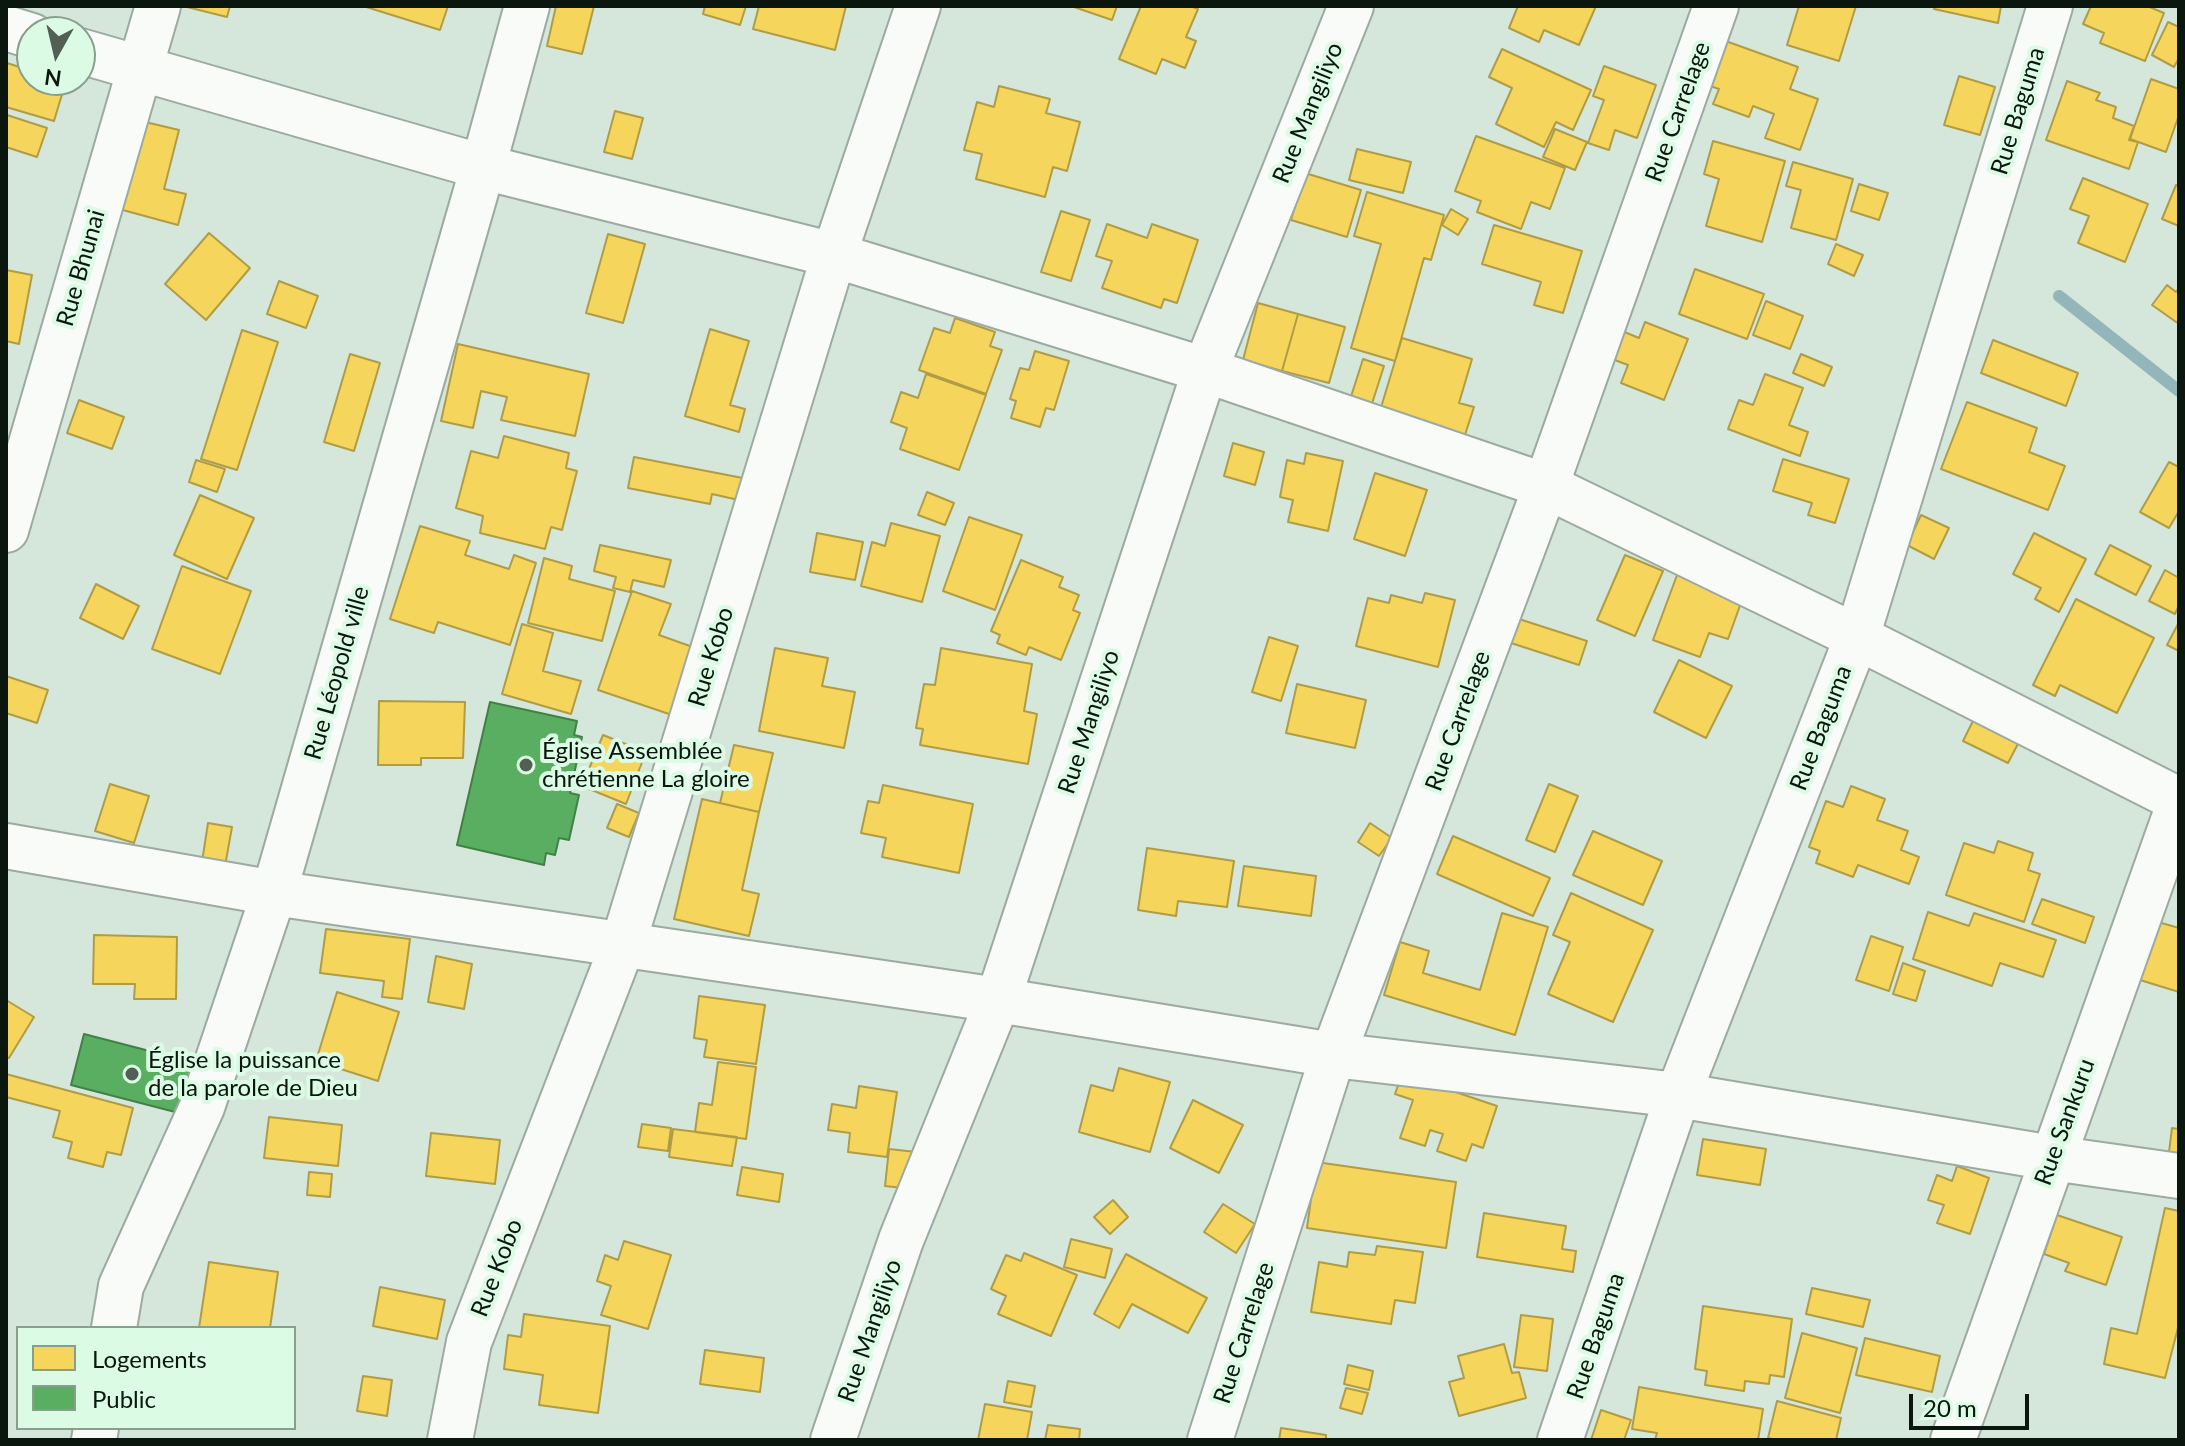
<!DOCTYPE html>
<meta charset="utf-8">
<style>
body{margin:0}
#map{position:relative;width:2185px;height:1446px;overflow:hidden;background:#d5e7da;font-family:Lato,sans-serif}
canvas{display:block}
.frame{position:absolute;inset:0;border:8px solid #0b160e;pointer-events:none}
.legend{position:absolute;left:16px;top:1326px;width:280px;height:104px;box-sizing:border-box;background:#dbfbe4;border:2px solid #889f8e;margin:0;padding:10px 14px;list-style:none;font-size:24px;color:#0b160e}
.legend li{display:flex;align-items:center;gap:16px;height:40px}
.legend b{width:40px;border:2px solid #889f8e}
.north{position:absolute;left:16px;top:16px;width:80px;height:80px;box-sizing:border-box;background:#dbfbe4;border:2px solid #889f8e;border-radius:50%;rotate:188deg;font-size:22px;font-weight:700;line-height:32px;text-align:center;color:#0b160e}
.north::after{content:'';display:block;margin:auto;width:28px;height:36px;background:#525f55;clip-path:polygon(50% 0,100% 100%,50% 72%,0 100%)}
.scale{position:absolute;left:1909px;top:1394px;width:120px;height:36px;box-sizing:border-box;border:4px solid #0b160e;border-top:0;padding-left:10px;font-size:24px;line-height:28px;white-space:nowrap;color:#0b160e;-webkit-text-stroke:6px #dbfbe4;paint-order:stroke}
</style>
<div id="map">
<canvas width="2185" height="1446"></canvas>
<div class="frame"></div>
<ul class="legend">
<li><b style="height:22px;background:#f6d55c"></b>Logements</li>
<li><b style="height:22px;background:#5aae61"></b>Public</li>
</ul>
<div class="north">N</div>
<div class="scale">20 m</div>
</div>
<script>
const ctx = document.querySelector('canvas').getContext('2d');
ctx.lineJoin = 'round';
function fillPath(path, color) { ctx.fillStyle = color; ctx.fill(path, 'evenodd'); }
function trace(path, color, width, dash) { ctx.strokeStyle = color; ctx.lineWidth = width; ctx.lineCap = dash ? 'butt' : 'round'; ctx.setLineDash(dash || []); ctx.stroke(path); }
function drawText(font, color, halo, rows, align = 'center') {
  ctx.font = font + ' Lato,sans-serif'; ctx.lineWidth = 8; ctx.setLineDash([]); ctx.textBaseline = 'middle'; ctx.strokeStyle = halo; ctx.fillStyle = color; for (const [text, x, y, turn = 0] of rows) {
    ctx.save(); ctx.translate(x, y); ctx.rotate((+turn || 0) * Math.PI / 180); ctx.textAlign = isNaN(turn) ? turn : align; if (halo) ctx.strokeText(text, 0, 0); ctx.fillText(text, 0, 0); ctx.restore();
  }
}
const homes = new Path2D(`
 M183,6h47l-3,11z
 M363,6h85l-8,24z
 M556,6h38l-12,48 -35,-8z
 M705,6h41l-6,19 -37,-11z
 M759,6h87l-11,44 -82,-21z
 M1071,6h46l-5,14z
 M1141,6h49l8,3 -12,28 10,4 -11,27 -23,-9 -6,15 -37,-15z
 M1518,6h78l-17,39 -35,-15 -5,12 -30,-14z
 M1799,6h57l-17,55 -52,-16z
 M1935,6h66l-3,17 -64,-14z
 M2091,6h56l17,7 -19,48 -45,-18 4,-10 -21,-9z
 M2168,22l11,5v31l-5,9 -22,-12z
 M1720,39l78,28 -8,22 28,10 -18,51 -35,-12 9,-24 -21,-8 -4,11 -36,-13 6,-15 -15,-5z
 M1502,49l89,41 -18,40 -17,-8 -12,25 -48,-23 16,-36 -23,-11z
 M7,63l25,8v9l34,1 -12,40 -48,-14z
 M1604,66l52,19 -19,53 -22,-8 -6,20 -21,-7 16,-43 -11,-4z
 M1959,76l36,11 -15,48 -36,-10z
 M2151,79l28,10v26l-13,37 -36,-13z
 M2067,81l33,12 -4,7 20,7 -3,11 21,8 -5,14 9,2 -9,27 -83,-29z
 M999,86l51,13 -4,14 34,9 -13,49 -14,-4 -8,30 -69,-18 6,-25 -18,-4 13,-48 17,5z
 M615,111l28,7 -11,41 -28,-7z
 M7,115l40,13 -10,29 -31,-10z
 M141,121l38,9 -15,59 22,5 -8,31 -59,-16z
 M1555,129l32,13 -12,28 -32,-13z
 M1476,136l89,32 -15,41 -19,-7 -10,27 -44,-17 4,-11 -26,-10z
 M1713,141l72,20 -23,81 -56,-16 13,-47 -15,-5z
 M1357,149l54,13 -8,31 -54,-13z
 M1793,162l60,17 -17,61 -45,-12 10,-38 -15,-4z
 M1305,173l56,17 -14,47 -56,-17z
 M2083,178l65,26 -23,58 -47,-19 11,-27 -19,-7z
 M1859,184l29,9 -9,27 -28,-9z
 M2176,185l3,1v40l-17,-7z
 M1367,192l77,23 -13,45 -7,-2 -29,103 -44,-13 30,-104 -27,-8z
 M1451,209l17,10 -10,16 -16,-10z
 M1061,211l29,9 -19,61 -30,-9z
 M1107,224l40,14 5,-14 46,16 -21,63 -13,-4 -3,9 -59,-20 10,-27 -16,-5z
 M1494,225l88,26 -19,62 -29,-8 7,-23 -59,-18z
 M209,233l41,35 -44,52 -41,-36z
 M608,234l37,10 -22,79 -37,-10z
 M1836,244l27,11 -9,21 -26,-12z
 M1695,269l69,25 -17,45 -68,-25z
 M6,270l26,5 -13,69 -13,-3z
 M279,281l39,15 -12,32 -39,-14z
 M2167,285l9,7 3,-4v36l-27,-19z
 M1766,301l37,15 -13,33 -37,-14z
 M1258,303l40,11 -16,57 -39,-11z
 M1298,314l47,13 -16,56 -47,-12z
 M955,318l40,14 -5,14 12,4 -16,44 -67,-24 15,-42 16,5z
 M1645,322l43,17 -24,61 -43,-17 7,-18 -16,-6 10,-28 17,7z
 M710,329l39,12 -19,64 15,4 -6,23 -54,-16z
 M242,330l36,12 -41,128 -36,-11z
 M1402,338l70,21 -13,44 15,4 -11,34 -84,-27z
 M1993,340l85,33 -12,33 -85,-33z
 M458,344l131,30 -14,62 -74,-16 6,-23 -26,-6 -8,37 -32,-7z
 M1035,351l34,10 -15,49 -8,-2 -6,19 -29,-9 5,-17 -6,-2 10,-31 9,2z
 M350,354l30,9 -26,88 -30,-9z
 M1801,354l31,13 -8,19 -31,-13z
 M1363,359l21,7 -15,47 -21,-7z
 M926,374l60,21 -27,75 -59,-21 7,-21 -16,-6 10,-30 17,6z
 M1765,374l38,14 -14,37 19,7 -8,24 -72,-27 11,-29 14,5z
 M79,400l45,17 -12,32 -45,-16z
 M1967,402l70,26 -8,24 36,14 -17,44 -107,-41z
 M504,436l65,17 -3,15 11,3 -15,59 -11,-3 -6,22 -65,-16 3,-17 -27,-8 15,-57 27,7z
 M1233,443l31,9 -9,33 -31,-9z
 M1306,453l37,8 -15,70 -40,-9 5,-22 -13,-3 7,-37 17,4z
 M634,457l114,22 -5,22 -31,-7 -2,10 -82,-16z
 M1783,459l66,20 -14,44 -27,-8 4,-12 -39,-12z
 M196,460l29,9 -8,23 -28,-10z
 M2169,462l10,5v44l-10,17 -29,-16z
 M1375,473l52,17 -22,66 -51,-17z
 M927,492l27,11 -9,22 -27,-10z
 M200,495l54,23 -27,61 -53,-24z
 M1921,515l28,13 -15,31 -27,-14z
 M969,517l53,18 -27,75 -52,-19z
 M891,523l49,13 -18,66 -61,-16 11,-44 13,4z
 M420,526l50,15 -5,14 44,14 5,-14 22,8 -26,82 -72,-23 -4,11 -44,-14z
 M817,533l46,9 -8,38 -45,-8z
 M2034,533l52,26 -27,53 -24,-13 6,-11 -28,-14z
 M600,545l71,15 -7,27 -31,-7 -3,12 -17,-4 3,-11 -22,-6z
 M2110,545l41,21 -15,29 -41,-21z
 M1625,555l38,16 -28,65 -38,-16z
 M544,558l28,8 -3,13 46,12 -13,50 -74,-18z
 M1021,560l42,17 -4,10 20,8 -6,15 7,3 -19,47 -32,-13 -3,8 -29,-12 3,-8 -9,-4z
 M182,566l69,25 -31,83 -68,-25z
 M1680,567l62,33 -14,39 -19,-6 -9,24 -47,-17z
 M2165,570l14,8v27l-4,9 -26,-13z
 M96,584l43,22 -16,33 -43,-21z
 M632,591l39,13 -12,31 45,16 -23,67 -83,-28z
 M1425,593l30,7 -17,67 -82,-21 12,-48 21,5 2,-8 31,8z
 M2076,599l78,39 -37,75 -57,-28 -5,11 -22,-11z
 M1519,619l68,22 -8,24 -68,-22z
 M2179,622v29l-12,-6z
 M522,624l31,9 -10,38 38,10 -10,33 -69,-20z
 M1269,637l29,9 -17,55 -29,-9z
 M775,648l53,10 -6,28 33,6 -11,56 -85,-17z
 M941,648l91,16 -8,47 13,3 -9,50 -108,-19 3,-16 -7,-1 8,-44 11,1z
 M1679,660l53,26 -26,52 -52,-26z
 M6,676l42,14 -11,33 -31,-10z
 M1297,684l69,16 -11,48 -69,-15z
 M379,701l86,1 -2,56h-42v7h-43z
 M1976,715l45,23 -13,25 -45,-22z
 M603,735l43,17 -20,52 -44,-18z
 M734,745l39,8 -14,59 -39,-9z
 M110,784l39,12 -15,47 -39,-12z
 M1549,784l29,12 -23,56 -29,-12z
 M883,785l90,19 -14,69 -77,-16 4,-19 -25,-5 7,-32 11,2z
 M1851,786l34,13 -8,21 31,11 -7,19 18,7 -10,27 -51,-19 -5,12 -37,-14 4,-12 -11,-4 17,-46 17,6z
 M702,799l57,13 -17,78 17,4 -10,42 -75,-17z
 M617,804l22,9 -10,24 -22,-9z
 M208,823l24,4 -7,39 -23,-4z
 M1370,823l22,15 -13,18 -21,-14z
 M1593,831l69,30 -19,44 -70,-30z
 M1453,836l97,42 -17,38 -96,-42z
 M1998,841l35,12 -5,17 12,4 -16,48 -78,-27 18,-52 30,10z
 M1147,848l87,13 -7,46 -49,-6 -2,15 -38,-6z
 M1244,866l72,10 -5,40 -73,-10z
 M1571,893l82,37 -40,92 -65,-28 22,-52 -17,-7z
 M2042,899l52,18 -9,26 -53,-19z
 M1928,912l41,14 5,-13 82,27 -13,37 -43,-14 -8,23 -79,-27z
 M1502,913l46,14 -33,108 -131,-40 16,-53 29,9 -6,22 57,17z
 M2158,922l21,6v64l-39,-12z
 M326,929l84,10 -8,60 -20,-2 2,-16 -64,-8z
 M94,935l83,2 -1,62h-42l1,-15h-42z
 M1871,936l32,11 -14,44 -33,-11z
 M436,956l36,8 -8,45 -36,-7z
 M1903,963l22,8 -9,30 -23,-7z
 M337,992l62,20 -21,69 -62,-20z
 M699,996l66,9 -9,59 -52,-7 3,-17 -13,-2z
 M6,1000l28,17 -25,41 -3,-1z
 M718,1062l38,5 -10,72 -51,-7 4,-29 13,2z
 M1119,1068l51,14 -20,70 -71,-20 12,-47 22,6z
 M6,1074l127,34 -12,47 -14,-3 -4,15 -35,-9 4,-16 -19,-5 7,-26 -54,-14z
 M1402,1074l95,32 -14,42 -11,-4 -6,17 -29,-10 6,-17 -13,-4 -5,16 -25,-8 13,-38 -18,-6z
 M859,1086l38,6 -10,65 -39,-5 2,-19 -22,-3 4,-26 24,4z
 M1193,1100l50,25 -24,48 -49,-25z
 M269,1117l73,8 -4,41 -74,-8z
 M642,1124l29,4 -3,23 -30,-4z
 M2172,1128l7,1v25l-10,-2z
 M673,1129l64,8 -5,29 -63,-9z
 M431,1133l69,7 -5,44 -69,-8z
 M1703,1139l63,10 -6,36 -63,-10z
 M889,1149l45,5 -4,37 -45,-5z
 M1316,1162l140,20 -10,66 -139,-20z
 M1957,1166l32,12 -19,56 -33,-11 7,-18 -16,-5 9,-25 15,6z
 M742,1167l41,7 -4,28 -42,-7z
 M309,1172l23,2 -2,23 -23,-2z
 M1113,1200l15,17 -18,17 -16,-17z
 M1223,1204l32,20 -19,29 -32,-21z
 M2165,1208l14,3v113l-14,54 -61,-14 7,-36 26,6z
 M1484,1213l82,13 -4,23 14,2 -3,21 -96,-15z
 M2057,1215l65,22 -16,48 -41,-14 4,-8 -25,-9z
 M1071,1239l41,10 -7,29 -41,-11z
 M624,1241l47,14 -23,74 -47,-14 10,-29 -14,-5 8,-26 13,5z
 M1377,1246l46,6 -8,51 -20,-3 -4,24 -80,-12 8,-50 28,5 2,-15 26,3z
 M1024,1253l53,22 -26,61 -53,-22 8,-18 -15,-7 15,-34 15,6z
 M1126,1254l81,44 -19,35 -56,-29 -13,24 -25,-14z
 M209,1262l69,10 -8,56h-71z
 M380,1287l65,13 -8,39 -64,-13z
 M1812,1288l58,12 -7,27 -57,-13z
 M1703,1306l89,13 -8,58 -14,-2 -1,9 -24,-3 -1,10 -39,-6 2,-14 -12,-2z
 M524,1314l86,12 -12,87 -59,-8 4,-30 -39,-6 4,-34 13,2z
 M1521,1315l32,4 -6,52 -33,-4z
 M1802,1333l55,15 -17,65 -55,-15z
 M1865,1338l75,18 -8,36 -76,-17z
 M1504,1344l8,29 7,-1 7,26 -67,18 -10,-34 15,-4 -6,-22z
 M705,1350l59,8 -4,34 -60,-8z
 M1348,1365l25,6 -4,19 -25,-6z
 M363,1376l29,4 -5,36 -30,-5z
 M1008,1381l27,5 -4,21 -27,-5z
 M1639,1387l124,22 -5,31h-103l2,-7 -25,-4z
 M1346,1388l22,5 -6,21 -22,-6z
 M1777,1401l64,17 -5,22h-60l-8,-2z
 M985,1404l47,8 -5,28h-49z
 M1601,1410l30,10 -7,20h-33z
 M1048,1425l32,4 -1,11h-34z
 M1281,1428l45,7v5h-47z`);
fillPath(homes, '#f6d55c');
trace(homes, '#b09c45', 2);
const public = new Path2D(`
 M490,702l87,19 -3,14 8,2 -12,56 9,2 -10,45 -10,-2 -4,17 -9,-2 -2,12 -87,-20z
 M84,1034l108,28 -13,51 -108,-28z`);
fillPath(public, '#5aae61');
trace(public, '#428048', 2);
trace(new Path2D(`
 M2059,296l120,95`), '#92b6b9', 12);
const street = new Path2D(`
 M6,28l26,8
 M80,51l403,116 351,88 371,115 341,116 311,151 322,163
 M6,530l152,-524
 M6,846l268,47 724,107 335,55 345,40 374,63 127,18
 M114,1328l7,-42 81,-179 72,-214 209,-726 44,-161
 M94,1440l2,-12
 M450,1440l19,-98 154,-398 211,-689 84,-249
 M833,1440l68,-200 97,-240 207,-630 146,-364
 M1210,1440l123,-385 213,-569 170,-480
 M1560,1440l118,-345 179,-458 193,-631
 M1953,1440l226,-636`);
trace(street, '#9caaa0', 48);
trace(street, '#f9fbf9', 44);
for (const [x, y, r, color] of [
 [526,765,8,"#525f55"],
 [132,1074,8,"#525f55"]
]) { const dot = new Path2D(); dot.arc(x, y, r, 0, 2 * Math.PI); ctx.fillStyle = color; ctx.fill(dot); trace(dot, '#dbfbe4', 3); }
drawText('24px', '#0b160e', '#dbfbe4', [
 ["Rue Baguma",2018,111,-73],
 ["Rue Carrelage",1678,112,-70],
 ["Rue Mangiliyo",1308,113,-68],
 ["Rue Bhunai",81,268,-74],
 ["Rue Kobo",711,657,-73],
 ["Rue Léopold ville",337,673,-74],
 ["Rue Carrelage",1458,721,-70],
 ["Rue Mangiliyo",1089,722,-72],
 ["Rue Baguma",1821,728,-69],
 ["Rue Sankuru",2065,1122,-70],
 ["Rue Kobo",497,1268,-69],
 ["Rue Mangiliyo",870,1331,-71],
 ["Rue Carrelage",1244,1333,-72],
 ["Rue Baguma",1596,1336,-71]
]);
drawText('24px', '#0b160e', '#dbfbe4', [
 ["Église Assemblée",542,751],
 ["chrétienne La gloire",542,779],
 ["Église la puissance",148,1060],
 ["de la parole de Dieu",148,1088]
], 'left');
</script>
